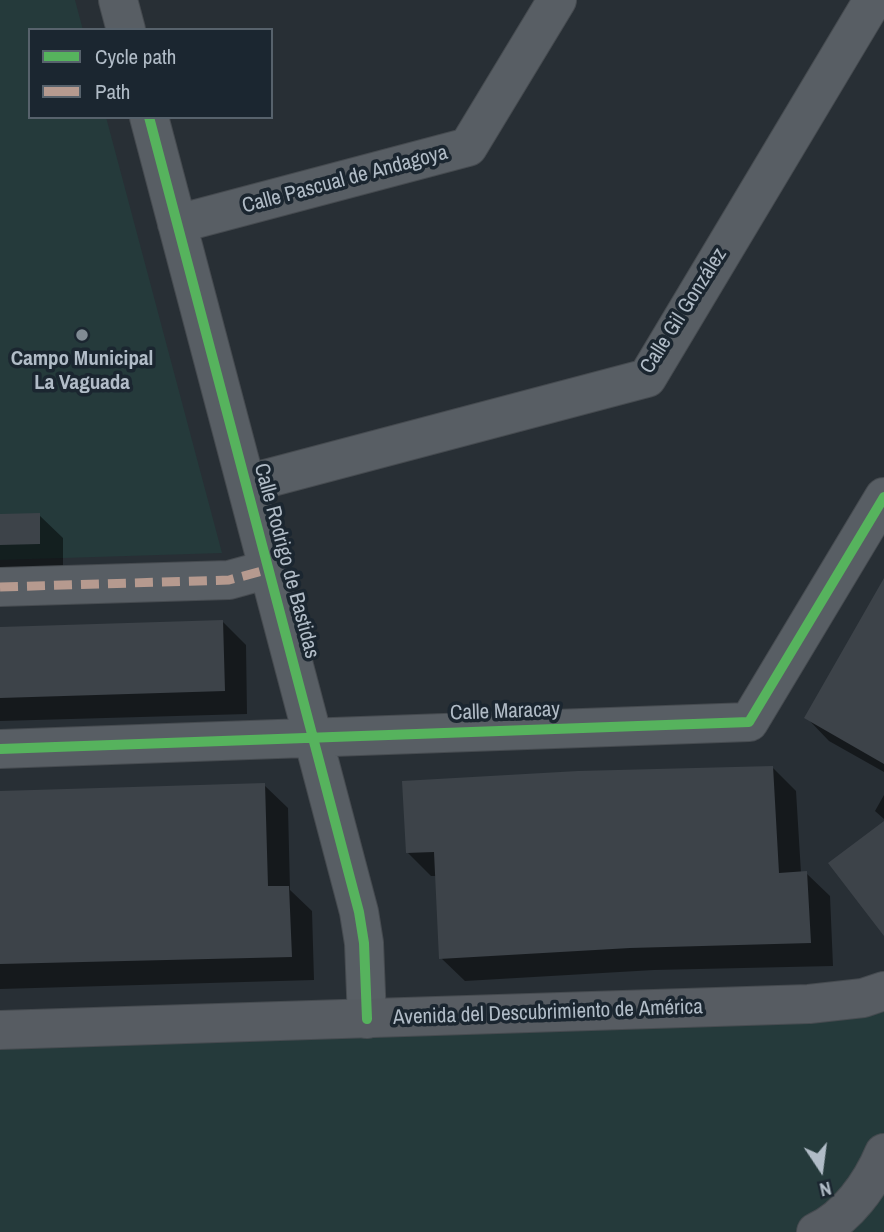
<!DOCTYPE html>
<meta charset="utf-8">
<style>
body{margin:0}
#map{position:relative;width:884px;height:1232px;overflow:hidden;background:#282f35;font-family:"Archivo Narrow",sans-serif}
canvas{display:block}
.legend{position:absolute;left:28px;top:28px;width:245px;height:91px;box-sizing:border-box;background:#1b2630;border:2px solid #57626c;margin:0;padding:9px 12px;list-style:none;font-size:21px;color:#b1bcc7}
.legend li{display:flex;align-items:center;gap:14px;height:35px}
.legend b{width:35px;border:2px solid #57626c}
.north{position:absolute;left:786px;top:1134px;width:70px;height:70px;-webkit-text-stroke:5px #1b2630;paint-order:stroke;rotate:167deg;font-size:19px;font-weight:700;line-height:28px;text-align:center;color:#b1bcc7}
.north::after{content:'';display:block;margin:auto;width:24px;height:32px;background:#b1bcc7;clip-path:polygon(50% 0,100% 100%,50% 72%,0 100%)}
</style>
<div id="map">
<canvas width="884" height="1232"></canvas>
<ul class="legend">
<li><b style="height:9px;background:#56b35d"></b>Cycle path</li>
<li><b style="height:9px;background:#b69a8f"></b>Path</li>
</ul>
<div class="north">N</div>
</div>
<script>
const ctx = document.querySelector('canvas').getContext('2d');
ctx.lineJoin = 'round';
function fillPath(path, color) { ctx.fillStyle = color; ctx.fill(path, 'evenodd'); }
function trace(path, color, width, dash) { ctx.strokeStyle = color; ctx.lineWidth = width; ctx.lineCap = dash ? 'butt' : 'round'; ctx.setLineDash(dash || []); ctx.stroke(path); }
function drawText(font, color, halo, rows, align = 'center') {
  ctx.font = font + ' "Archivo Narrow",sans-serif'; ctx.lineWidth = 7; ctx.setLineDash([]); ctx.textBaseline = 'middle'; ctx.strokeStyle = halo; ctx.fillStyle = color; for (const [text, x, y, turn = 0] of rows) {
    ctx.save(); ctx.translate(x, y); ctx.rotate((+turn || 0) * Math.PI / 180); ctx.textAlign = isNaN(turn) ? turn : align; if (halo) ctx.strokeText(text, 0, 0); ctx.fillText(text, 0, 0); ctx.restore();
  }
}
fillPath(new Path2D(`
 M0,0h75l8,30h-53v87h76l116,436 -222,7z
 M884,1001v231h-884v-202z`), '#253a3b');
fillPath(new Path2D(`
 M39,515l24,23v29l-63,1v-52z
 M884,582v190l-55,-31 -23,-24z
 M222,621l24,24 1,69 -247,7v-93z
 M773,768l23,23 5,82h5l24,23 3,70 -179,4 -189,11 -24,-23 -4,-82h-6l-23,-23z
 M264,785l24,23 2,82 22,21 2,69 -314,9v-195z
 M884,795v24l-9,-8z`), '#0007');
fillPath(new Path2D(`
 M40,513v31l-40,1v-31z
 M884,578v186l-80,-46z
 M223,620l2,71 -225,7v-71z
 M773,766l6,107 28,-2 4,72 -181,5 -191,11 -5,-107 -28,1 -4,-72 176,-10z
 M265,783l3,103h21l3,71 -292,7v-173z
 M884,821v115l-56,-73z`), '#3d4349');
const street = new Path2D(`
 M118,0l8,30
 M149,117l210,795 5,31 3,76
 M177,224l291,-77 89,-147
 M246,484l401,-106 226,-378
 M0,587l229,-7 40,-11
 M0,749l749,-27 135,-225`);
const secondary = new Path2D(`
 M0,1030l809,-26 54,-6 21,-7
 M816,1232c31,-14 55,-48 68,-79`);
trace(street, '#464b50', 40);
trace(secondary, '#464b50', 40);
trace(street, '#585e64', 38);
trace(secondary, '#575c62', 38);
trace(new Path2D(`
 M0,587l229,-7 40,-11`), '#b69a8f', 9, [18, 9]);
trace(new Path2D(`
 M149,117l210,795 5,31 3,76
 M0,749l749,-27 135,-225`), '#56b35d', 10);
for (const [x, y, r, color] of [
 [82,335,7,"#818b94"]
]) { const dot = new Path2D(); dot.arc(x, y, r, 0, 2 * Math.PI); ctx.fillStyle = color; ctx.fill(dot); trace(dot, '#1b2630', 2.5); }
drawText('21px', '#b1bcc7', '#1b2630', [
 ["Calle Pascual de Andagoya",345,180,-15],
 ["Calle Gil González",684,311,-58],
 ["Calle Rodrigo de Bastidas",286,561,75],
 ["Calle Maracay",505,712,-2],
 ["Avenida del Descubrimiento de América",548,1013,-2]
]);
drawText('bold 21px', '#b1bcc7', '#1b2630', [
 ["Campo Municipal",82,359],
 ["La Vaguada",82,383]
]);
</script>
